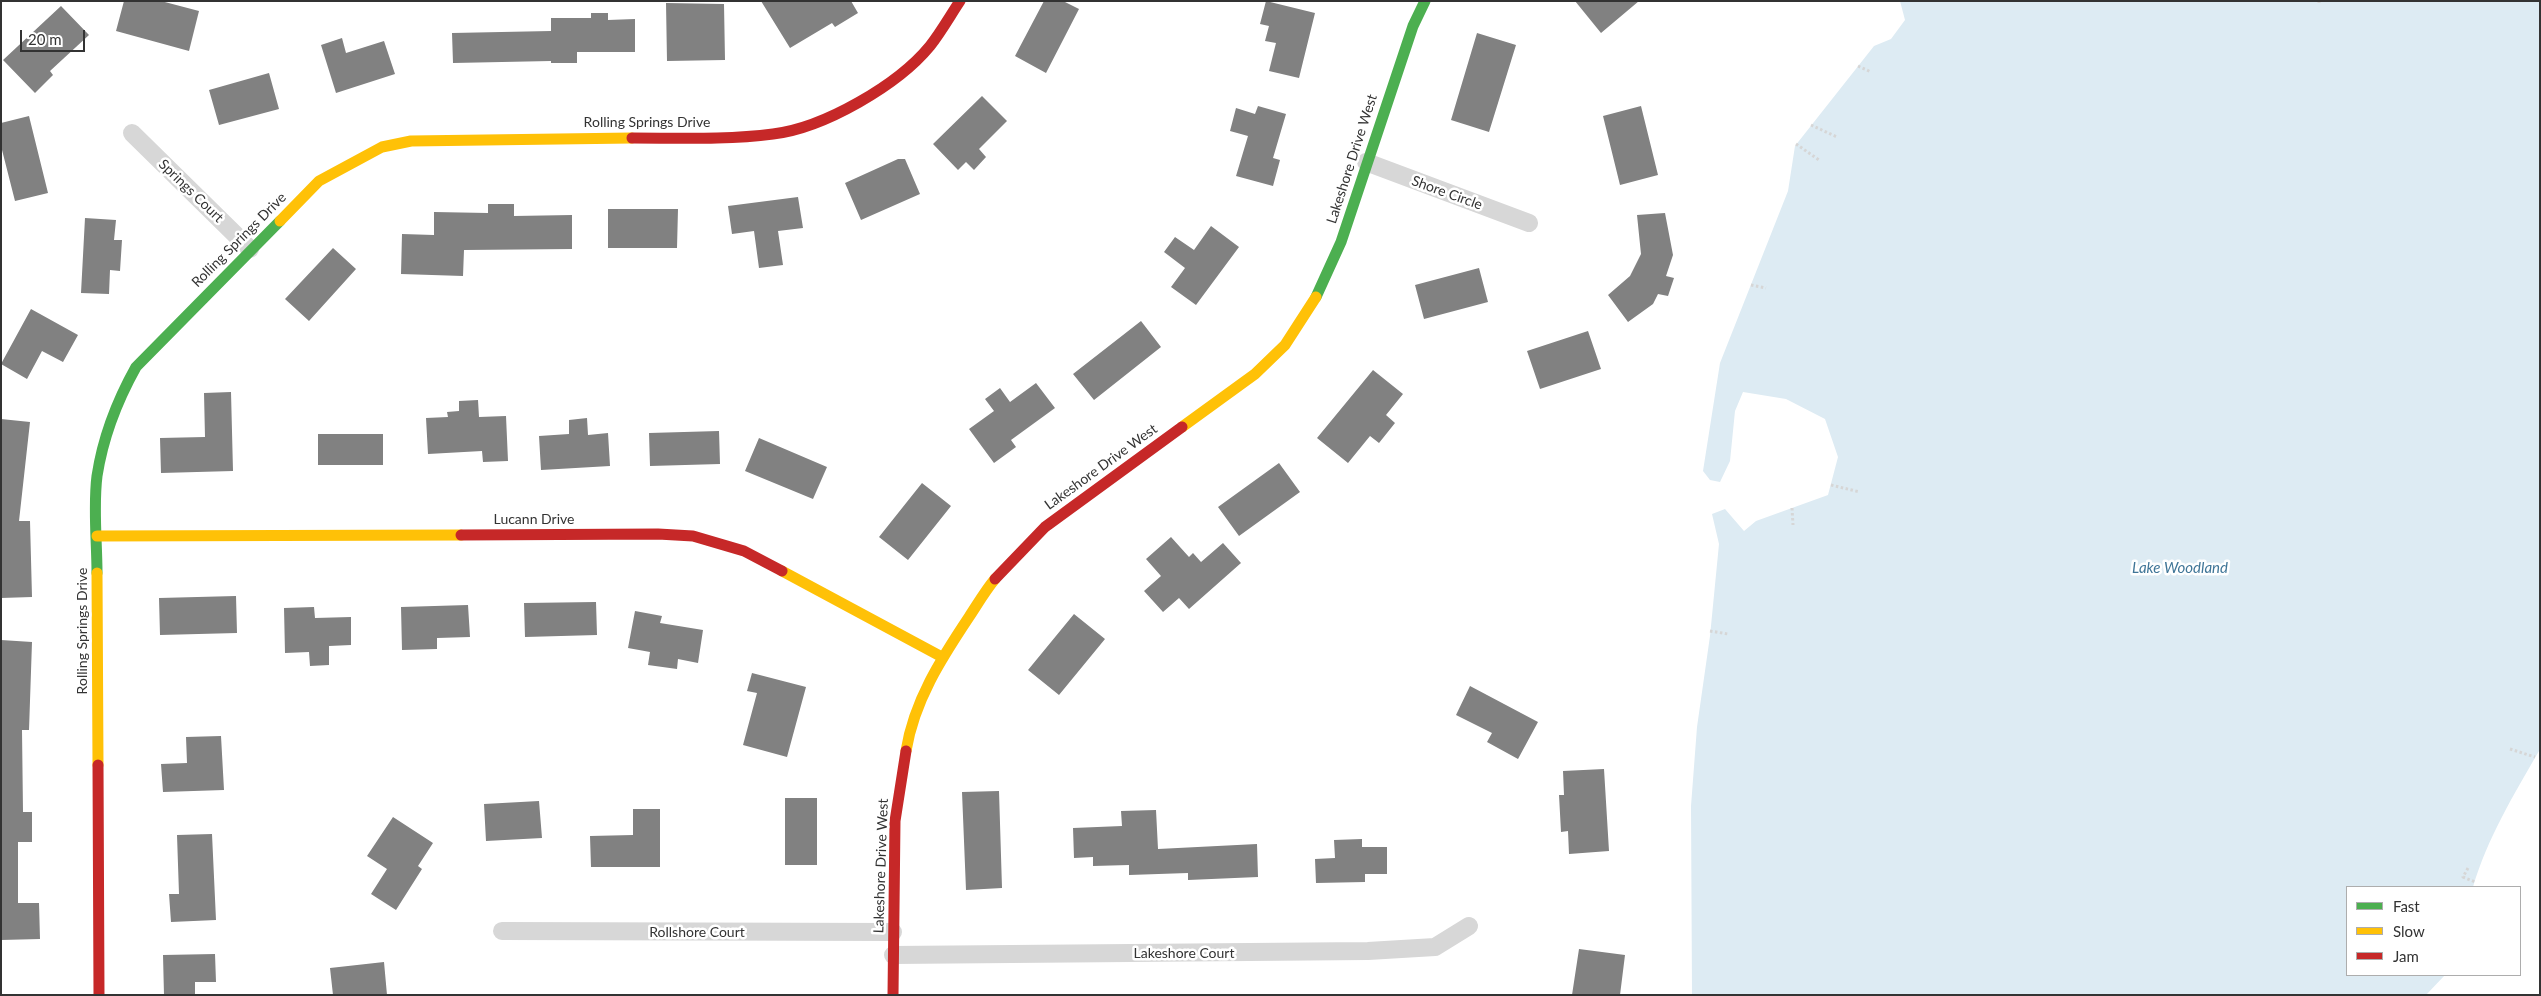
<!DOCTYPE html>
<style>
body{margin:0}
#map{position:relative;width:2541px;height:996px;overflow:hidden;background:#fff;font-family:Lato,sans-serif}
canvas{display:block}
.frame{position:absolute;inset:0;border:2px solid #333;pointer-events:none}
.legend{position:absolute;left:2346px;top:886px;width:175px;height:90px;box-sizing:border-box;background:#fff;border:1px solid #adadad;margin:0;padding:6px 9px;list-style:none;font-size:15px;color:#333}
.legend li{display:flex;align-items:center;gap:10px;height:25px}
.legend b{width:25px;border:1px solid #adadad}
.scale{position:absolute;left:20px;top:30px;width:65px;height:22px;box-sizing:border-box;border:2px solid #333;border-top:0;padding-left:6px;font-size:15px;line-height:18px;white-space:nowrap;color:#333;-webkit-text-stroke:4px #fff;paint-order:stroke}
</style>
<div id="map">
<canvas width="2541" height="996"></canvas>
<div class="frame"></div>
<ul class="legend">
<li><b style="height:6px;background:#4caf50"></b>Fast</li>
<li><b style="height:6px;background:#ffc107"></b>Slow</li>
<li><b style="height:6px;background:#c62828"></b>Jam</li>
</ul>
<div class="scale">20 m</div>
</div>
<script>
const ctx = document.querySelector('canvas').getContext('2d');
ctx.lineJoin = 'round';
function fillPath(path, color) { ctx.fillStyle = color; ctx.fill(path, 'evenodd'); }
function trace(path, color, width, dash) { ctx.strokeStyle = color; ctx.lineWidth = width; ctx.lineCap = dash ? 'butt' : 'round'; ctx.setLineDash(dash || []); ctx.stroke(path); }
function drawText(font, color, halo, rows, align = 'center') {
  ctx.font = font + ' Lato,sans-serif'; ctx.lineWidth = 5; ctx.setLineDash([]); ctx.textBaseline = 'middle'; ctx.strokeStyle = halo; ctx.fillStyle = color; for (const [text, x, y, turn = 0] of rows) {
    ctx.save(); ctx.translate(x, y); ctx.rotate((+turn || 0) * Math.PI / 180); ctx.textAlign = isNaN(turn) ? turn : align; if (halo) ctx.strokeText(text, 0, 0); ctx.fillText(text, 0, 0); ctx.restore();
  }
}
fillPath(new Path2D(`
 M1900,1h640l-1,750c-25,43 -52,88 -66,136h-126v88h98l-19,20h-734l-1,-189 6,-79 13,-91 9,-92 -7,-30 13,-5 19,22 12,-10 72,-26 10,-38 -13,-38 -39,-20 -43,-7 -8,19 -5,50 -10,21 -10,-2 -7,-9 17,-108 68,-172 7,-45 79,-100 17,-7 14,-19z`), '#ddebf3');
fillPath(new Path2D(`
 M124,1h37l38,10 -10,40 -73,-20z
 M761,1h90l7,12 -23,14 -3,-4 -42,25z
 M1044,1h19l16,8 -33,64 -31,-17z
 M1266,1l49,12 -16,65 -30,-7 7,-28 -11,-2 4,-15 -9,-2z
 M1575,1h64l-38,32z
 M666,3l58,1 1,56 -58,1z
 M61,6l28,29 -39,36 3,4 -18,18 -32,-33z
 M591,13h17v7l27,-1v33h-58v11h-26v-2l-98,2 -1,-30 99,-2v-13h40z
 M1477,33l39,12 -27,87 -38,-12z
 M342,38l4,15 38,-12 11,33 -59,19 -15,-48z
 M269,73l10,36 -60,16 -10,-35z
 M982,96l25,25 -28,28 7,8 -12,13 -8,-8 -8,8 -25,-26z
 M1258,106l28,8 -13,44 7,2 -7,26 -37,-10 12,-40 -18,-5 6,-23 19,6z
 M1641,106l17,69 -38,10 -17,-69z
 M29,116l19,77 -33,8 -14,-55v-23z
 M898,159h7l15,35 -59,26 -16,-37z
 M798,197l5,31 -25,3 5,34 -24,3 -5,-37 -22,3 -4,-28z
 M488,204h26v12l58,-1v34l-108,1 -1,26 -62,-2 1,-40 32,1v-23l54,1z
 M608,209h70l-1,39h-69z
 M1665,213l8,42 -7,21 8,2 -6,18 -10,-2 -5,10 -25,18 -20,-27 22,-19 11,-22 -4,-39z
 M85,218l31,2 -2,20h8l-2,31 -10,-1 -1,24 -28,-1z
 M1211,226l28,21 -43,58 -25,-18 14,-19 -21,-16 11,-15 19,13z
 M333,248l23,21 -47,52 -24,-22z
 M1479,268l9,34 -64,17 -9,-34z
 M31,309l47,26 -15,27 -21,-11 -15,28 -26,-15z
 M1141,321l20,26 -67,53 -21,-26z
 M1588,331l13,38 -61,20 -13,-38z
 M1373,370l30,24 -17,21 9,8 -16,20 -9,-7 -22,27 -31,-25z
 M1036,383l19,25 -44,32 5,7 -22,16 -25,-34 25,-18 -9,-12 15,-11 10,14z
 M231,392l2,79 -72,2 -1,-35 45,-1 -1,-44z
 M478,400l1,17 27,-1 2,45 -25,1 -1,-11 -54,3 -2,-36 22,-1 -1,-5 12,-1v-10z
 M587,418l1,17 20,-2 2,33 -69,4 -2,-34 30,-2v-14z
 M1,419l29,3 -11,99h11l2,76 -31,1z
 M719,431l1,33 -70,2 -1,-33z
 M318,434h65v31h-65z
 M759,438l68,29 -14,32 -68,-28z
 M1279,463l21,29 -61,44 -21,-29z
 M922,483l29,23 -43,54 -29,-23z
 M1171,537l18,20 4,-4 8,9 22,-19 18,20 -52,46 -10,-11 -16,14 -19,-21 17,-15 -15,-17z
 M236,596l1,37 -77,2 -1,-37z
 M596,602l1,33 -72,2 -1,-34z
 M468,605l2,32 -33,1v11l-35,1 -1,-43z
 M314,607l1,11 36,-1v28l-22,1v19l-19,1 -1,-14 -24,1 -1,-45z
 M635,611l27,5 -2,7 43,7 -5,33 -20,-4 -1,10 -29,-4 2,-13 -22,-4z
 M1074,614l31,25 -46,56 -31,-25z
 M1,640l31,2 -3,88h-7l1,82h9v30h-14v61h21l1,36 -39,1z
 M752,673l54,14 -19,70 -44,-12 14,-52 -10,-2z
 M1470,686l68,36 -20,37 -31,-17 5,-9 -36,-18z
 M221,736l3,54 -61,2 -2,-28 26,-1 -1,-26z
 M1604,769l5,82 -40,3 -1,-23 -7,1 -2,-37h5l-1,-24z
 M999,791l3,97 -36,2 -4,-98z
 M785,798h32v67h-32z
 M539,801l3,37 -56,3 -2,-37z
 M633,809h27v58h-69l-1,-31 43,-1z
 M1156,810l2,39 99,-5 1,33 -70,3v-7l-59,2v-10l-36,1v-9l-19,1 -1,-30 49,-2 -1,-15z
 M393,817l40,26 -15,23 4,3 -26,41 -25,-16 16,-25 -20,-13z
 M212,834l4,86 -45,2 -2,-28h10l-2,-59z
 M1362,839v8h25v27h-22v8l-49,1 -1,-24 20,-1 -1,-18z
 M1579,949l46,6 -5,40h-48z
 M215,954l1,28h-21v13h-31l-1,-40z
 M384,962l3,33h-54l-3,-27z`), '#818181');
trace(new Path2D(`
 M2319,3v-2
 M1858,66l13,6
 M1811,125l26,12
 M1796,144l23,16
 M1751,285l15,3
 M1831,485l29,7
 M1792,508l1,17
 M1710,631l18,3
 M2510,749l25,8
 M2468,868l-5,9 12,5`), '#d6d6d6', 3, [2.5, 2.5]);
trace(new Path2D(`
 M132,133l118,116
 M1366,162l163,61
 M502,931l391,1
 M893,955l475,-4 67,-4 34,-21`), '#d7d7d7', 18);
trace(new Path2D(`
 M1316,297l25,-55 72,-216 12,-25
 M97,573c0,-31 -4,-66 0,-97 6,-39 20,-75 39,-109l144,-146`), '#4caf50', 11);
trace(new Path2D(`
 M280,221l39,-40 63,-34 29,-6 221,-3
 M1182,427l73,-53 30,-29 31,-48
 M97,536l364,-1
 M782,571l160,86
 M97,573l1,192
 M906,751c8,-50 35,-92 63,-134 8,-12 16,-26 26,-38`), '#ffc107', 11);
trace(new Path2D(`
 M632,138c47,0 95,2 141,-4 51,-6 125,-49 157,-88 11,-14 20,-30 30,-45
 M461,535l197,-1 35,2 51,15 38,20
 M995,579l50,-52 137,-100
 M98,765l1,230
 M893,995l2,-174 11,-70`), '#c62828', 11);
drawText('14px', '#333', '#fff', [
 ["Rolling Springs Drive",647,122],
 ["Lakeshore Drive West",1352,159,-72],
 ["Springs Court",191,191,44],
 ["Shore Circle",1447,193,20],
 ["Rolling Springs Drive",239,240,-45],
 ["Lakeshore Drive West",1101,467,-36],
 ["Lucann Drive",534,519],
 ["Rolling Springs Drive",82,631,-90],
 ["Lakeshore Drive West",881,866,-88],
 ["Rollshore Court",697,932],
 ["Lakeshore Court",1184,953]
]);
drawText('italic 15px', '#3f7597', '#fff', [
 ["Lake Woodland",2180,568]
]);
</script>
